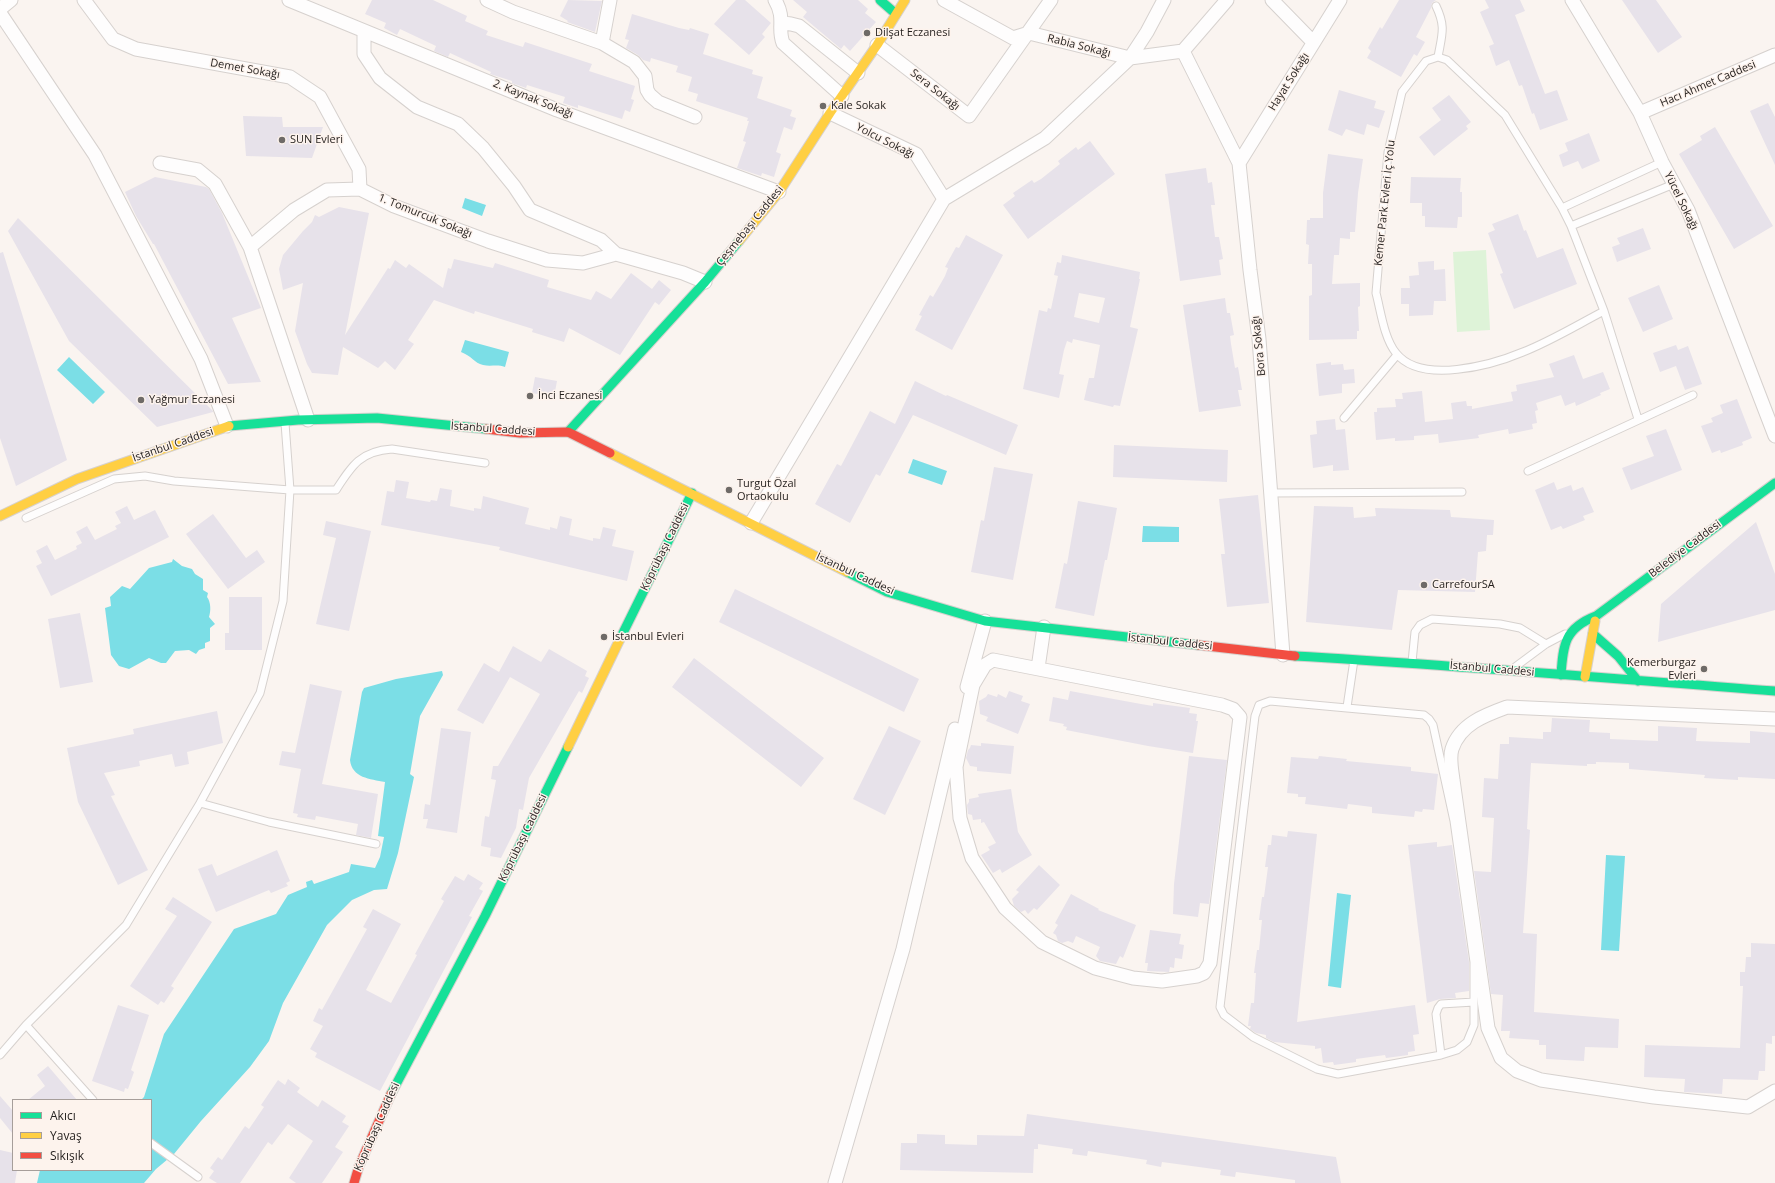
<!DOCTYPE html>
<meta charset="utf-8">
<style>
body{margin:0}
#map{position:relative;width:1775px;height:1183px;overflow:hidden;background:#faf4f0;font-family:"Open Sans",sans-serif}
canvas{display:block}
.legend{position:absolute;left:12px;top:1099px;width:140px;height:72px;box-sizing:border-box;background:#fdf3ed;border:1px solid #a69e9a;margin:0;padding:5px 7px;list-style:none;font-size:12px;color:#231f1d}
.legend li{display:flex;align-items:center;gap:8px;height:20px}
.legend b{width:20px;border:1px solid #a69e9a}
</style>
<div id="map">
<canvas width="1775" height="1183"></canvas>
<ul class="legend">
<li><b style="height:5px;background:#16e098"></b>Akıcı</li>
<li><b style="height:5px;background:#ffcf43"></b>Yavaş</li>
<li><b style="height:5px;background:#f24e42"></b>Sıkışık</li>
</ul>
</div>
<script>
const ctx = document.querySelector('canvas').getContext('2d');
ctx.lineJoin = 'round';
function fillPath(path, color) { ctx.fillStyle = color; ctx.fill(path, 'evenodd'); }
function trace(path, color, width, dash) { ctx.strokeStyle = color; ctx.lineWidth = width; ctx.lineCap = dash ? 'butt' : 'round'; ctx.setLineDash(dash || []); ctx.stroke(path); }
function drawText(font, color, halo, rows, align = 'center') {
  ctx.font = font + ' "Open Sans",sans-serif'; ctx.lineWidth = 3; ctx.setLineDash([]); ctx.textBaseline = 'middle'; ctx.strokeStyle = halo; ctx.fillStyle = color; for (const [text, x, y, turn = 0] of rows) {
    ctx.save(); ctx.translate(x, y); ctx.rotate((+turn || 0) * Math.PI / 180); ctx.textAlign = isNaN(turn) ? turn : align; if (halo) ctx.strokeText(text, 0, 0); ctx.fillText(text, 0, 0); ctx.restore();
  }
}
fillPath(new Path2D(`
 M1486,250l4,80 -33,2 -4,-80z`), '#def3d8');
fillPath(new Path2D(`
 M465,198l21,7 -4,11 -20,-8z
 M465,340l44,12 -4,15c-8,-3 -14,0 -22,-2 -9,-2 -11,-9 -22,-13z
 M69,357l36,35 -12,12 -36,-34z
 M913,459l34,12 -5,14 -34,-12z
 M1143,526l36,1v15h-37z
 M173,559l9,7 10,3 3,5 8,5v11l5,3 -1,4c4,5 4,14 2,20l6,7 -5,4v13l-5,2v5l-6,2 -3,4 -7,-4 -14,1 -9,12h-5l-12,-5 -20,11 -10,-3 -8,-11 -6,-47 6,-2 -1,-9 12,-11 8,3 19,-21 23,-6z
 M442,671l1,4 -23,41 -10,58 4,3 -16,76 -11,36 -13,1 -22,10 -25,25 -44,78 -14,38 -19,26 -49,54 -27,33 -18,15 -12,14h-107l3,-13h111v-70h-10l3,-3 20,-63 70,-105 42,-15 12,-19 19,-8 -1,-5 6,-2 2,4 35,-12 2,-8 24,4 5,-11 4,-20 -6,-1 7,-54c-15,-3 -33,-4 -35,-22l12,-68 2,-4 32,-9z
 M1606,855l19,1 -6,95 -18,-1z
 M1337,893l14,2 -10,93 -13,-2z`), '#7bdee6');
fillPath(new Path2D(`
 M372,0h61l34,16 -2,5 23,10 -2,4 37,12 2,-5 67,22 -3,7 46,15 -4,13 3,1 -4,12 -5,-2 -3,9 -44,-14v3l-15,-5 2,-6 -38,-12 -1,3 -14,-5v-2l-22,-7 1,-2 -41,-19 -2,4 -14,-6 2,-5 -36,-17 -3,6 -13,-7 2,-5 -21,-9z
 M568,0l34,1 -7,31 -28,-10 1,-1 -8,-5z
 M736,0h9l26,23 -9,11 3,3 -16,18 -35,-31z
 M793,0h65l10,9 -3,4 11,9 -26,29 -6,-6 -3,4 -38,-32 4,-5z
 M1399,0h37l-4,3 -1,5 -15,29 9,5 -8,14 -3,-2 -13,23 -34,-19 4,-7 -3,-3 12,-21 2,2z
 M1485,0h35l5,11 -10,4 30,79 12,-4 11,30 -28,10 -6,-17 -2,1 -10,-29 -3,1 -10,-26 -13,6 -7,-20 5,-2 -14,-32 9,-4z
 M1622,0h34l26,37 -24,16z
 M632,14l47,14 10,2 1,-2 19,6 -6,20 50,16 -1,4 11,3 -6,21 35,12 -2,6 6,2 -4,12 -8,-3 -8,25 5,2 -7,23 -12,-4 -1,3 -24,-8 9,-26 -3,-1 6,-20h-2l1,-3 -52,-17 2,-7 -10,-3 4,-14 -16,-5 2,-6 -27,-8 -1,4 -7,-2 -5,-5 -12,-7 3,-8 -4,-1z
 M1339,90l37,11 -2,7 11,3 -6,17 -12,-4 -3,11 -18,-6 -4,7 -14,-6z
 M1449,95l22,27 -5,4 2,3 -34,27 -15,-19 22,-17 -9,-12z
 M1768,103l7,14v48l-25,-54z
 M243,116l39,1 1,10h40l-11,31 -66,-2z
 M1715,127l58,99 -39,23 -55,-95 23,-14 -2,-4z
 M1589,133l11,28 -18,8 -4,-8 -15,6 -4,-12 9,-4 -3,-8z
 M1090,141l25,33 -87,65 -25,-34 12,-9 -2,-3 19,-13 2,3 7,-4 19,-15 -2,-3 18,-14 2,3z
 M1328,154l35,5 -5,34 -3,39h-5v7l-10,-1 -1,17h-5l-2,29 28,-1v23l-2,1 1,24h-2v8l-48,1v-44l3,-1v-31h-4l1,-19 -3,-1 1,-24h3v-2h13v-25z
 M1206,168l2,15 4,-1 3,23h-4l4,32h4l4,22 -4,1 2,15 -41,6 -15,-107z
 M155,177l51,10 3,2 13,24 39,95 -29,10 29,64 -33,2 -74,-140h-1l-17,-28 -11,-24z
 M1411,177l50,1 -1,14h2v25h-4l-1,11 -32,-1v-11h-3v-13h-12z
 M339,207l30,6 -24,122 43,-67 2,1 5,-9 11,8 3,-4 34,24 5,-20 3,1 3,-10 39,9 2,-5 54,17 -2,7 44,13 5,-9 15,8 20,-26 21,16 7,-9 12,10 -12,15 -4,-3 -35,53 -51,-27 -5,14 -32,-10 1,-3 -58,-18 -1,3 -40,-14 -26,40 6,4 -19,26 -10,-9 -7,7 -35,-21 -5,28 -26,-2 -5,-9 -12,-33 8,-48 -20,7 -4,-21 4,-14 20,-24 9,-9 3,-7 4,2z
 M1518,214l6,17 2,-1 11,28 26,-10 14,36 -63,25 -14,-35 3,-1 -15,-40 7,-3 -3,-6z
 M18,218l195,193v1l-56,15 -88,-86 -61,-110z
 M1643,228l8,21 -34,13 -5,-15 8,-3 -3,-6z
 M966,235l37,20 -51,95 -37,-20 7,-14 -3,-1 11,-20 3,2 12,-21 3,-8 -3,-1 11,-20 3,1z
 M3,252l64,208 -51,26 -16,-48v-185z
 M1062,255l78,17 -1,7h1l-10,48 8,2 -18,77 -6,-1 -1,2 -29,-7 5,-22h5l6,-33 -27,-6 -1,4 -5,-2 -3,9 -5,24 5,1 -5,23 -36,-9 16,-79 8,2 1,-4 3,1 7,-33 -4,-1 3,-13 4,1zM1079,293l26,5 -6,25 -25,-6z
 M1434,261v9l11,-1 1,32h-12l-1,14 -24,1v-12h-8v-16h9l-1,-12 10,-1 -1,-13z
 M1659,285l14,34 -30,13 -15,-34z
 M1225,298l2,15h3l4,22 -4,1 1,8 4,24 3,-1 4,23h-4l3,16 -42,6 -16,-107z
 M1676,345l2,5 10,-4 14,38 -17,6 -9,-24 -16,6 -7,-19z
 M1574,355l9,24 20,-7 7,17 -10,4 1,2 -25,11 -1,-4 -10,4 -4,-11 -25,8 2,7 -3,1 2,12 -5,1 1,5 -24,5 -1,-5 -30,6 1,3 -40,5 -1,-9 -24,2v4l-19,1v-3l-19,2 -2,-28h3v-4l19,-1 -1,-8h8l-1,-6 20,-2 3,31 28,-3 -2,-16 15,-2 1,5h5v3l41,-8 -2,-9 6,-1 -1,-6 38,-8 -5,-13z
 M1331,362v3l12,-1 1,6 10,-1 1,14 -13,1v9l-23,3 -3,-32z
 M535,377l22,4 -3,16 -22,-4z
 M915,381l31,15 1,-1 71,30 -12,30 -93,-40 -33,61 -4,-2 -26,49 -35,-19 22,-40 4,2 29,-55 25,13z
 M1737,399l15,39 -10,4 1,3 -22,8 -1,-3 -8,3 -11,-27 12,-4 -2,-4 12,-5 -3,-8z
 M1335,419l1,11 9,-1 4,41 -16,1v-6l-20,3 -3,-33 7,-1 -1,-13z
 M1666,429l16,41 -51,20 -9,-22 32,-12 -8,-20z
 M1114,445l114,5 -1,32 -114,-5z
 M994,467l39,7 -20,106 -42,-8 10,-52 3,1z
 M396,480l13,2 -3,16 24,4 1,-2 6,1 3,-13 12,2 -2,16 24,5v-3l7,1 2,-13 46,12 -4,16 25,6v-3l7,2 3,-13 12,3 -3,16 24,6v-3l7,1 3,-12 13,3 -4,16 22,5 -7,30 -128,-31 1,-3 -119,-22 6,-34 7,1z
 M1554,482l3,8 14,-5 2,6 10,-4 11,25 -11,4 2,4 -22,9 -2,-3 -10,4 -16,-40z
 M1258,495l11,108 -42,4 -6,-53h4l-6,-55z
 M1078,501l39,7 -10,52h-2l-11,56 -39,-8 9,-45 3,1z
 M127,506l7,14 21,-10 14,27 -118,59 -15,-30 6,-3 -6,-12 11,-6 8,15 22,-11 -1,-3 6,-3 -6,-11 11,-6 8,14 22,-11 -2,-3 6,-3 -6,-11z
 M1314,506l39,1 1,11 22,-2 -1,-8 75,2 1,7 43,3 -1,15h-6l-1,16 -8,1 -3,40 -77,-2 -6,40 -86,-8z
 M213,514l33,44 11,-8 8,12 -37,27 -42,-55z
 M326,521l45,10 -22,100 -33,-7 20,-86 -13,-3z
 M1756,522l19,52v36l-117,32 3,-38z
 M735,589l184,90 -15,33 -185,-90z
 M229,597h33v53h-37v-17h4z
 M80,613l13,69 -33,6 -12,-69z
 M513,646l28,16 8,-13 38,22 -2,5 4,2 -7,15 -3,-2 -50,87 -6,32 -4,-1 -3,19 -15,30 -11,-2 1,-8 -10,-2 4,-30 4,1 7,-37 -5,-1 2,-13h5l42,-72 -30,-17 -27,47 -26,-14 27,-47 15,9z
 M694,658l130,100 -23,29 -129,-100z
 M310,684l32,7 -20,93 56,10 -7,44 -15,-3 2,-11 -42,-8 -1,4 -18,-3 1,-3 -5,-1 8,-44 -22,-4 3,-14 13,2z
 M1009,691l14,5 -2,5 9,3 -12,30 -32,-13 2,-4 -8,-3 -1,-13 7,-4 2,-3 9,3 1,-3 8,4z
 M1070,691l71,13 12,2v-3l37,5 -1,5 8,1 -1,7h2l-5,32 -45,-7 -82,-16 1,-3 -4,-1 1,-2 -15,-3 4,-24 15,3z
 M217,711l6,32 -36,9 2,12 -14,3 -3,-13 -33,7 1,5 -36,7 11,22 -4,1 37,74 -30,15 -40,-83 -11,-54 67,-14 -1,-5z
 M1552,718l38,2 -1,12 21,1v6l48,2v-15l39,2 -1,13 54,2v-12l25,2v46l-37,-2v3l-34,-2 1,-3 -76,-6v-6l-33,-1v2h-9v2l-56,-3 -4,66 3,1 -7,103 14,1 -3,78 85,7 -1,29 -33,-1 -1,14 -38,-2v-14h-7v-5l-30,-2 1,-7h-9l2,-36 -12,-1 -17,-123 17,1 3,-54 -12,-1 2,-39 14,1 2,-35h9v-7l34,2v-7h8z
 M889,726l32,15 -36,74 -32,-16z
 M441,728l30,4 -14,101 -31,-5 2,-9h-5l2,-15 5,1z
 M981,743l33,3 -3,28 -34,-3v-4l-7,-1 -4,-8 2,-8 2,-2 1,-3 10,1z
 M1189,756l38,4 -18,144 -9,-1 -2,14 -25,-3 1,-30z
 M1319,756l28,3 -1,2 65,6v4l27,3 -4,36 -11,-1 -1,3 -7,-1 -1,6 -42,-4v-6l-24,-3 -1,5 -42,-5 1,-7h-8v-3l-11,-1 4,-36 27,2z
 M1011,789l7,43 14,23 -30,18 -2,-4 -7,4 -12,-18 9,-5 -2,-3 8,-4 -12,-21 -3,1v-4l-8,1 -1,-5 -4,-1 -1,-9 2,-3v-3l10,-2 -1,-3z
 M1288,831l29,3 -20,188 118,-17 4,29 -6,1 2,16 -7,1v3l-22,3 -1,-3 -29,4v3l-22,3 -1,-3 -10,1 -2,-15 -6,1v-3l-41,-4 -8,-4v-3l-10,-2 -6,-4 1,-3h-3l3,-23h3l2,-30h-2l3,-23h2l3,-30h-3l3,-23h2l4,-30h-3l3,-22h3l1,-10 15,2z
 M1437,842v5l15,-2 17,117v29l-14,2 1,5 -16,1 -13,4 -19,-158z
 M277,850l13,31 -4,2 2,3 -17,7 -2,-3 -53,22 -18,-43 14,-5 5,12z
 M1039,865l21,20 -23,25 -3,-2 -6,6 -3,-4 -4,2 -7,-6 -2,-7 7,-7 -3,-2z
 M468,874l15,9 -4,6 4,2 -14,25 3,1 -92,174 -65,-34 2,-4 -7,-4 13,-23 -10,-5 6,-13 3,2 45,-81 -4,-2 10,-18 28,15 -35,66 25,13 26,-48 -2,-1 29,-53 -3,-2 14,-23 9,5z
 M1071,894l28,15 -1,1 38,15 -13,33 -3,-2 -4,8 -16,-3 -4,-5 4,-9 -24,-11 -3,7 -5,-2 -6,2 -4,-2 -2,-6 -3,-2 5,-8 -3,-2z
 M173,897l39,25 -41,64 3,2 -10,15 -3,-2 -3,4 -28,-19 47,-70 -12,-7z
 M1150,930l31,4 -2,10 5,1 -2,14 -7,-1 -1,10 -4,-1 -1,5 -22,-1 1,-8h-3z
 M1751,943l24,1v92h-3v8l-6,-1 -1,28h-6l-1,9 -35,-1 -1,15 -38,-2 1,-13 -41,-2 1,-32 95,3 3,-62h-3v-14h5l1,-15h5z
 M118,1005l31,10 -18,55 3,2 -6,17 -3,-1 -1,4 -32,-11z
 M48,1066l29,34h-49l17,-14 -8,-11z
 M288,1079l12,9 -3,4 21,15 4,-7 24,16 -4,6 7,4 -14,21 8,5 -21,31h-26l-7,-5 24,-37 -25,-17 -16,21 -4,-3 -28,41h-23l-8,-5 5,-7 -4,-3 8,-11 4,3 23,-34 4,3 15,-22 -3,-2 17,-25 7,5z
 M0,1096l13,15v23l-13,-16z
 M1027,1114l309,43 5,26h-46v-3l-59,-8 -1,5 -15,-2 1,-5 -59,-8 -1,5 -15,-3 1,-4 -59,-9 -1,5 -15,-2 1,-5 -35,-5v5h-4l-1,24 -133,-3 1,-27h16v-9l28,1v9l32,1v-10l47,1z
 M0,1150l13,3v17h4l-2,13h-15z`), '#e7e2ea');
const lane = new Path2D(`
 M1436,6c10,21 6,28 2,51
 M1562,208l100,-46
 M1571,226l103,-42
 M1604,311c-27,14 -53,30 -81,41 -31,13 -102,33 -127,1 -12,-15 -15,-41 -20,-60l12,-141 14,-60 24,-31 12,-4 9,3 58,55 57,93 9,18 33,85 34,108
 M1344,418l53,-63
 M1528,471l165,-76
 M1270,493l192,-1
 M26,518l88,-39 31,-3 29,5 116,9h46c16,-25 25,-39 56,-41l93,14
 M1412,662l3,-30 5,-7 12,-6 68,5 20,4 26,16
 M1515,667l31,-23 19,-10
 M1270,701l154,14 5,4 4,6 21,96 20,141v63l-7,17 -10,8 -16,5 -103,19 -21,-5 -64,-32 -29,-22 -4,-8 35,-291 4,-11z
 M1347,707l7,-47
 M200,803l69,19 107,22
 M26,1025l67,75
 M0,1055l26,-30 100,-100 74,-122 60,-110 23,-92 7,-111 -5,-67
 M1441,1055l-5,-41 2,-6 3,-4 33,-2
 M151,1143l47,34`);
const street = new Path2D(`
 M84,0l29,39 23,10 154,28 30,20 39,72 1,20
 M289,0l268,110 222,82
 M487,0l26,12 89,31 32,19 11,14 2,14 3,5 8,7 37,15
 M775,0c11,19 2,27 8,43l59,53
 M944,0l69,38 16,-5
 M1272,0l41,42
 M1572,0l68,113 22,49 26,48 87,226
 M0,9l11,-9
 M0,13l95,142 106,204 26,67
 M783,23l8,1 8,2 59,47
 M364,31v23l16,24 37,29 41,17 25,24 31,38 16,24 71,30 15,14 67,19 22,9
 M1029,33l101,25 53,-7 44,-51
 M602,43l8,-43
 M877,45l92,71 82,-116
 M1183,51l56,112 11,107 9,69 24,316
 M830,113l86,41 28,45
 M1640,113l135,-58
 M160,163l38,7 17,14 35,63 58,173
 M1239,163l101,-163
 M250,247l44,-37 33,-20 33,-1 34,17 94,35 59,19 36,3 33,-9
 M751,523l193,-324 101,-61 85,-80 17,-26 17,-32
 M993,660l229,45 11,4 7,8 -30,246 -6,10 -7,3 -35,5 -29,-3 -38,-10 -53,-26 -37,-34 -33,-50 -12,-40 -4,-51 17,-82 12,-20z
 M1038,668l6,-41
 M967,687l18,-66
 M1775,719l-268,-12c-22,8 -47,17 -55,42 -3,9 0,22 1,31l35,248 13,30 16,13 24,9 113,17 94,10 27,-16
 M835,1183l68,-234 52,-220`);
const fast = new Path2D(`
 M880,0l16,14
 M229,426l69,-6 79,-2 109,11
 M568,432l137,-150 34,-41
 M847,572l40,20 98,29 213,24
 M1593,634l25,22 20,25
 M620,639l72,-146
 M1295,656c160,9 320,23 480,35
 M1561,675c2,-31 4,-47 35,-59l179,-133
 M391,1094l94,-178 83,-169`);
const slow = new Path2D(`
 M739,241l40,-49 51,-79 47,-68 28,-45
 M610,453l237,119
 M0,516l77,-37 152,-53
 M1585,677l10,-56
 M568,747l52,-108`);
const jam = new Path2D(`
 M486,429l34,4 48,-1 42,21
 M1198,645l97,11
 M354,1183l5,-17 32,-72`);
trace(lane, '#d6d1ce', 9);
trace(street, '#d6d1ce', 15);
trace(fast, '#d6d1ce', 11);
trace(slow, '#d6d1ce', 11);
trace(jam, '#d6d1ce', 11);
trace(lane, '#fefdfd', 7);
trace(street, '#fefdfd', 13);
trace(fast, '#16e098', 9);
trace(slow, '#ffcf43', 9);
trace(jam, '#f24e42', 9);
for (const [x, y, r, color] of [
 [867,33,4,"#6e6a67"],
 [823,106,4,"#6e6a67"],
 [282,140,4,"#6e6a67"],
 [530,396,4,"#6e6a67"],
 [141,400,4,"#6e6a67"],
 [729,490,4,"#6e6a67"],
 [1424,585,4,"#6e6a67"],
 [604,637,4,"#6e6a67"],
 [1704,669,4,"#6e6a67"]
]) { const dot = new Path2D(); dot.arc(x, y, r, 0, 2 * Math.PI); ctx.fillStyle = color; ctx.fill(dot); trace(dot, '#fdf3ed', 1.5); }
drawText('11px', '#231f1d', '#fdf3ed', [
 ["Dilşat Eczanesi",875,33],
 ["Kale Sokak",831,106],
 ["SUN Evleri",290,140],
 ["İnci Eczanesi",538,396],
 ["Yağmur Eczanesi",149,400],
 ["Turgut Özal",737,484],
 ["Ortaokulu",737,497],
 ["CarrefourSA",1432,585],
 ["İstanbul Evleri",612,637],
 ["Kemerburgaz",1696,663,"right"],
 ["Evleri",1696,676,"right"]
], 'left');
drawText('11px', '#231f1d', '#fdf3ed', [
 ["Rabia Sokağı",1079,46,14],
 ["Demet Sokağı",245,69,10],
 ["Hayat Sokağı",1289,82,-58],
 ["Hacı Ahmet Caddesi",1708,84,-23],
 ["Sera Sokağı",935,90,38],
 ["2. Kaynak Sokağı",533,99,22],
 ["Yolcu Sokağı",885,141,27],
 ["Yücel Sokağı",1681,201,64],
 ["Kemer Park Evleri İç Yolu",1385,203,-84],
 ["1. Tomurcuk Sokağı",425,216,22],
 ["Çeşmebaşı Caddesi",750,226,-51],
 ["Bora Sokağı",1259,346,-96],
 ["İstanbul Caddesi",493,429,4],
 ["İstanbul Caddesi",173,445,-19],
 ["Köprübaşı Caddesi",665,547,-64],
 ["Belediye Caddesi",1685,549,-37],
 ["İstanbul Caddesi",855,574,25],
 ["İstanbul Caddesi",1170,642,6],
 ["İstanbul Caddesi",1492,669,5],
 ["Köprübaşı Caddesi",523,838,-64],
 ["Köprübaşı Caddesi",377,1127,-66]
]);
</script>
